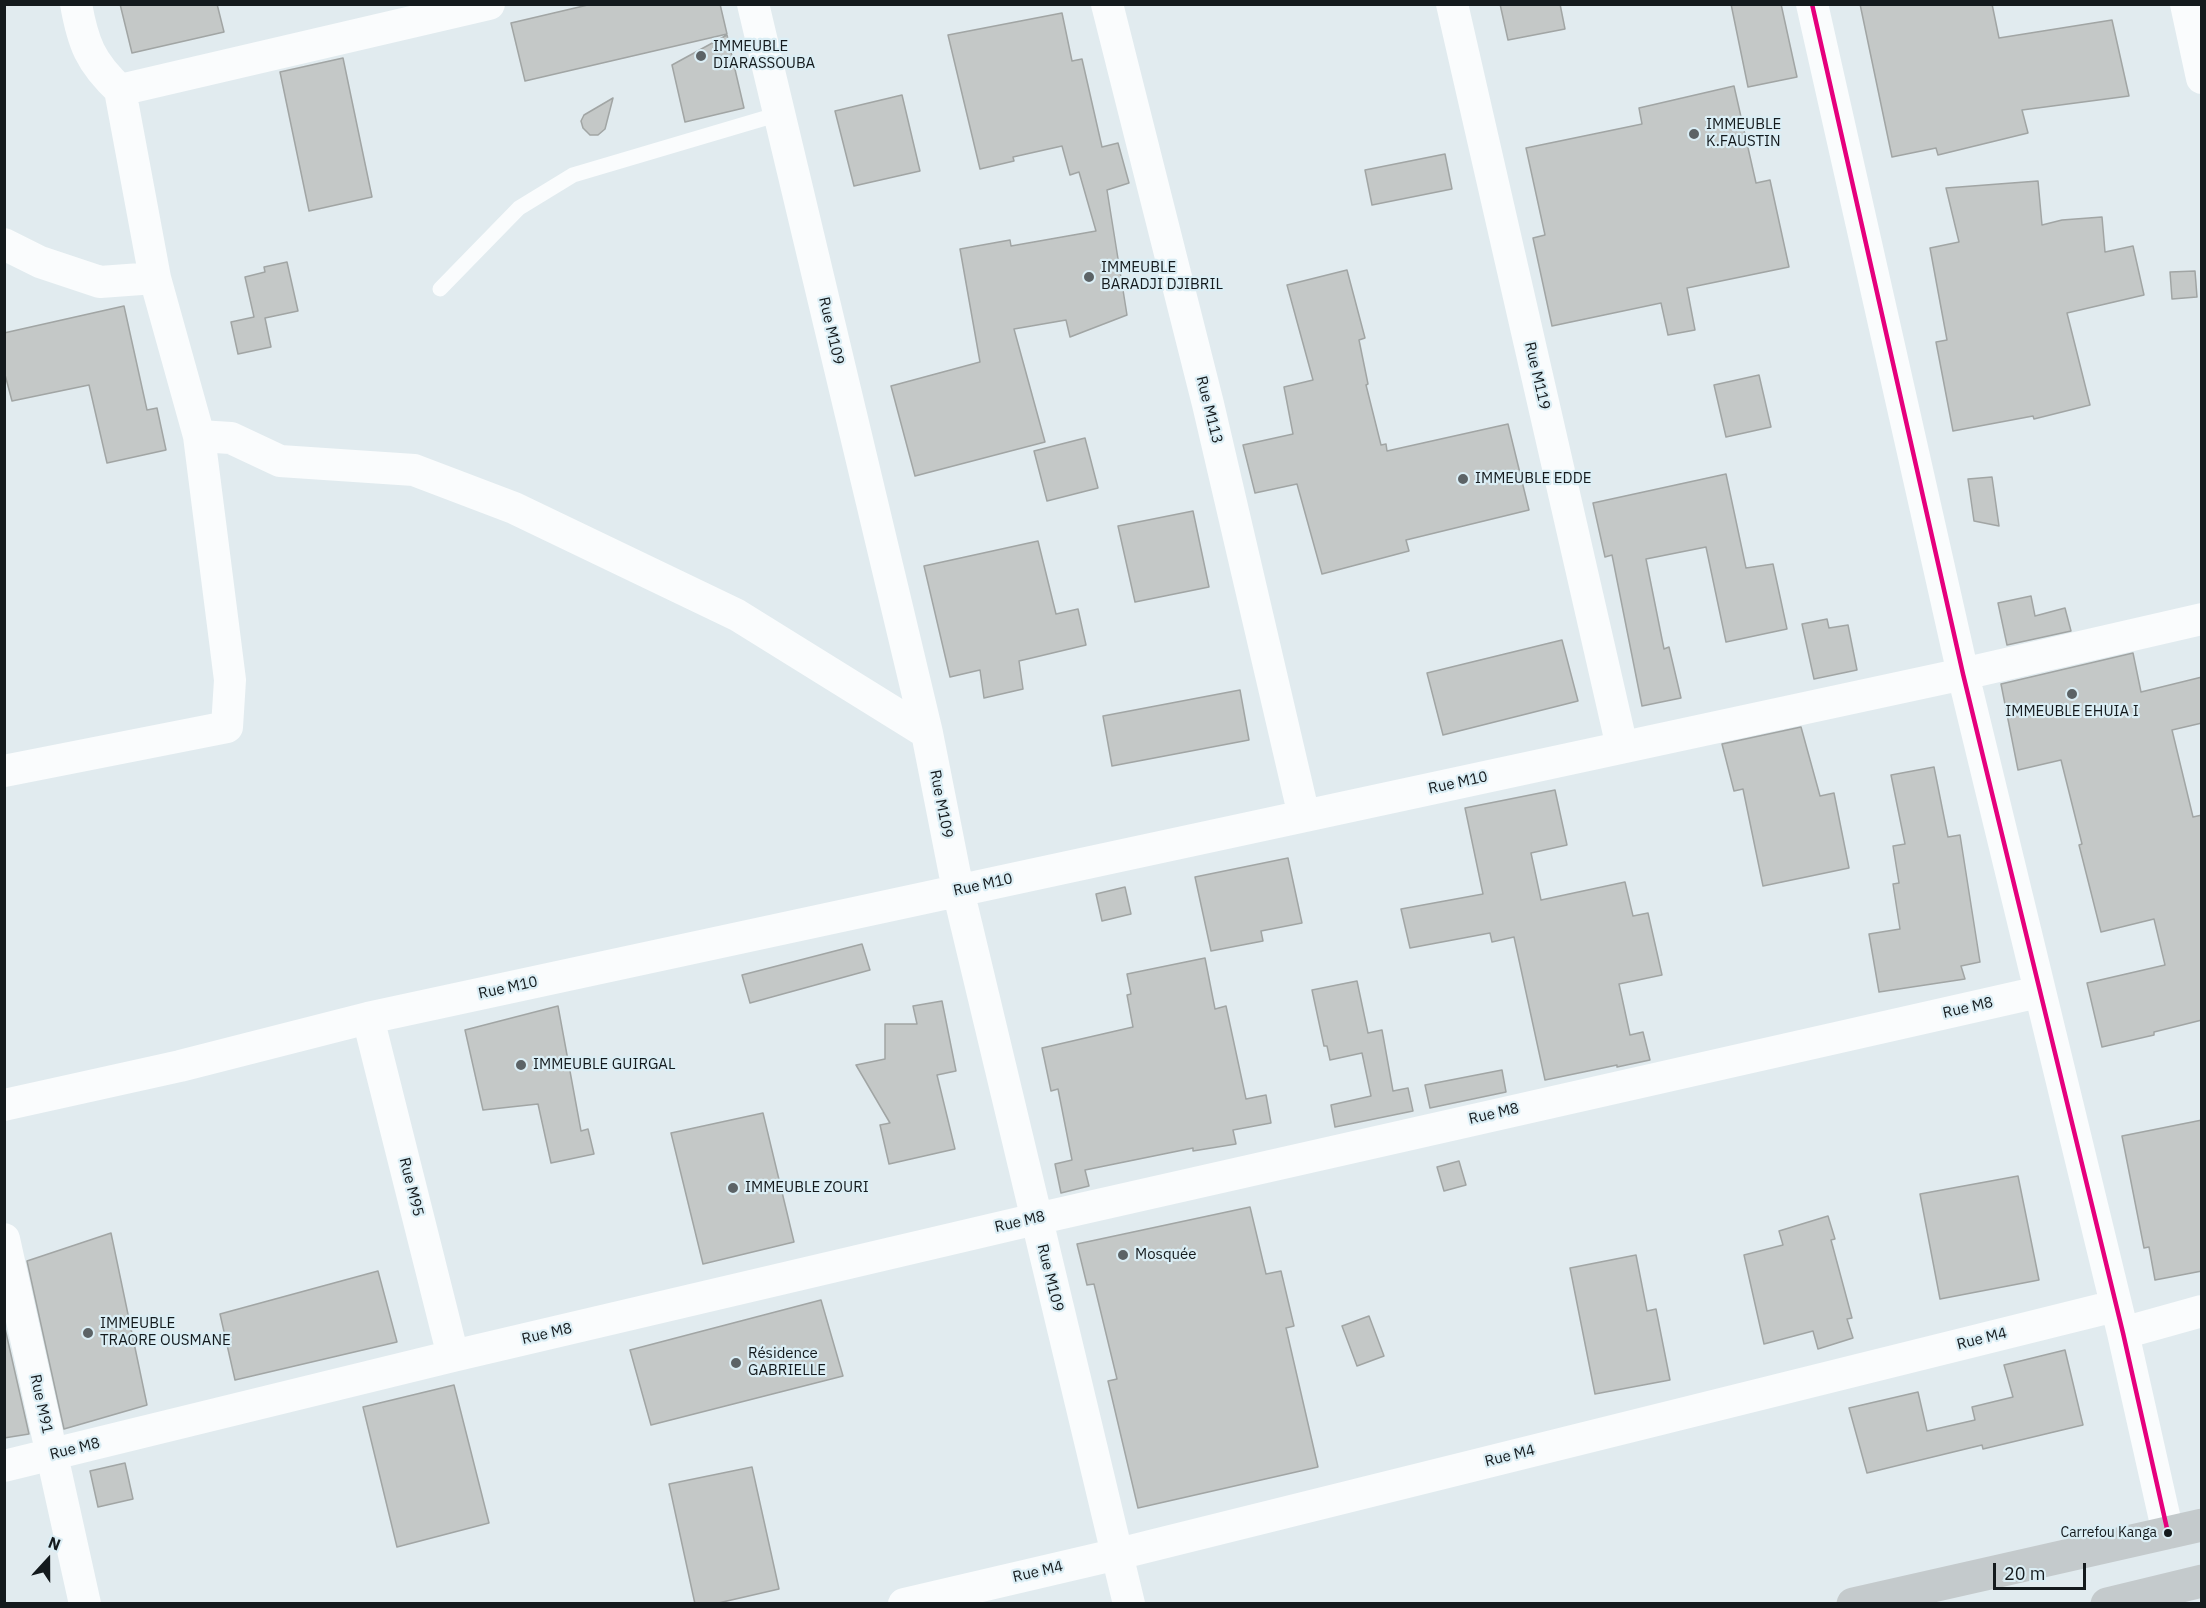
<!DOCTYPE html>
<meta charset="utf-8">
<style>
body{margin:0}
#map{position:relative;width:2206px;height:1608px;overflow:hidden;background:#e1ebef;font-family:"IBM Plex Sans",sans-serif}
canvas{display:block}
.frame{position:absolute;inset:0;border:6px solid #141a1d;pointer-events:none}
.north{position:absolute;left:18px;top:1530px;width:60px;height:60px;-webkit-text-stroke:4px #dbeef5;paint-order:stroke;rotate:21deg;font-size:16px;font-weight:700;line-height:24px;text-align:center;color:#141a1d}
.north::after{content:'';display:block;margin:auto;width:21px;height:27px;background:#141a1d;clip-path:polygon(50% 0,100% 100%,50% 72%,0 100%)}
.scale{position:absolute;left:1993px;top:1563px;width:93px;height:27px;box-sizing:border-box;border:3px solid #141a1d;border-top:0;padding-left:8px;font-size:18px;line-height:21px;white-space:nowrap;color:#141a1d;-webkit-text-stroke:4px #dbeef5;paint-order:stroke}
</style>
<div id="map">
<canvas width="2206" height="1608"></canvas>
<div class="frame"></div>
<div class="north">N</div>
<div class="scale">20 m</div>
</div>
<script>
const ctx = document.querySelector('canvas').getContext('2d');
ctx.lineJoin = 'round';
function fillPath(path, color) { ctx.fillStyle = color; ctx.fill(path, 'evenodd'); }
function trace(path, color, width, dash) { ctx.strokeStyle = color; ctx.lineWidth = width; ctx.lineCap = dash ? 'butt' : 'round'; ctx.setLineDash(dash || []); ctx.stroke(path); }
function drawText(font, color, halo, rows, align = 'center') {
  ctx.font = font + ' "IBM Plex Sans",sans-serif'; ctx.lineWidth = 4.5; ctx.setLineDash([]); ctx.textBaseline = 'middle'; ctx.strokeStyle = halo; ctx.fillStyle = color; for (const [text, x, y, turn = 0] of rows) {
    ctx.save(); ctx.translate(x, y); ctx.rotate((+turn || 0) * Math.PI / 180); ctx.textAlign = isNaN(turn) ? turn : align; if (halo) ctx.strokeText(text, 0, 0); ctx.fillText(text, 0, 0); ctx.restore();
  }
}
const building = new Path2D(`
 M120,4h97l7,28 -92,21z
 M592,4h128l7,30 -202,47 -14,-58z
 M1500,4h60l5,25 -57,11z
 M1731,4h50l16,73 -49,10z
 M1860,4h132l7,34 113,-18 17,76 -107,14 6,23 -90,22 -2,-7 -44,9z
 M1062,13l10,48 10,-2 20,88 16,-4 11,40 -22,7 20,125 -57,22 -4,-17 -52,9 31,113 -130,34 -24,-90 89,-24 -20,-113 50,-9 1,6 85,-15 -17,-59 -9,3 -8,-29 -49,11 1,4 -34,8 -32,-134z
 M727,35l17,73 -59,14 -13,-57z
 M343,58l29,139 -63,14 -29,-139z
 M1734,86l22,97 14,-3 19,87 -102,21 8,42 -27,5 -7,-32 -109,23 -19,-88 12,-3 -19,-87 116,-24 -3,-16z
 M902,95l18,76 -66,15 -19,-75z
 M613,98l-8,31 -7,6h-8l-7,-7 -2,-7 3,-6z
 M1445,154l7,35 -80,16 -7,-35z
 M2038,181l4,44 20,-5 40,-3 3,35 28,-6 11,49 -77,18 23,92 -56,14 -1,-3 -80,15 -17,-89 11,-2 -17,-92 29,-6 -13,-54z
 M287,262l11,49 -33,7 6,29 -33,7 -7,-32 23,-5 -9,-40 20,-5 -1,-5z
 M1347,270l18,68 -6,2 9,44 -2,1 15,60 5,-1 1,7 121,-27 21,86 -123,30 3,11 -87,23 -25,-90 -42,9 -12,-48 50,-11 -9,-47 29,-7 -26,-95z
 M2195,271l2,26 -25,2 -2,-27z
 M124,306l23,104 10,-2 9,42 -59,13 -18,-78 -77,16 -8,-30v-38z
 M1759,375l12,52 -45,10 -12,-52z
 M1085,438l13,50 -51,13 -13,-50z
 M1726,474l20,94 27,-4 14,65 -61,13 -20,-95 -60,12 18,90 5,-2 12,51 -39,8 -30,-151 -7,2 -12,-54z
 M1992,477l7,49 -25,-5 -6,-42z
 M1193,511l16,76 -74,15 -17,-76z
 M1038,541l18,73 22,-5 8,36 -67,16 4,28 -39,9 -4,-28 -30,7 -26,-111z
 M2031,596l4,20 30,-8 6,23 -64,14 -9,-42z
 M1827,619l2,9 19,-3 9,45 -43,9 -12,-55z
 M1562,640l16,61 -135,34 -16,-62z
 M2133,653l8,39 61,-15v46l-30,7 21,87 9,-2v205l-48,12v3l-52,12 -15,-64 78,-18 -11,-46 -53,13 -22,-87 3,-1 -21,-84 -43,10 -17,-86z
 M1240,690l9,50 -137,26 -9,-50z
 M1801,727l19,69 14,-3 15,75 -86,18 -20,-97 -9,2 -12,-47z
 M1934,767l14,70 12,-2 20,127 -19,4 4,13 -86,13 -10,-58 31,-5 -7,-45 6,-1 -6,-37 12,-2 -14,-69z
 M1555,790l12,55 -36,8 10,47 84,-18 8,34 15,-3 14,62 -43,9 11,51 13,-3 7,28 -33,7v-2l-72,15 -31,-143 -22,5 -2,-9 -80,15 -9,-39 82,-15 -18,-86z
 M1288,858l14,65 -41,8 2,10 -52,10 -16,-74z
 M1125,887l6,27 -29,7 -6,-27z
 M862,944l8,26 -120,33 -8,-28z
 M1205,958l10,51 11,-3 20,93 20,-4 5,28 -38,7 3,14 -43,7v-3l-108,22 4,16 -28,7 -6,-29 17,-4 -14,-71 -7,2 -9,-43 91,-21 -6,-32 4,-1 -4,-20z
 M1357,981l11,52 14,-3 11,61 15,-3 5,23 -78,16 -4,-22 40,-9 -9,-43 -32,7 -3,-14h-3l-12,-56z
 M942,1001l14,70 -19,4 18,74 -66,15 -9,-39 10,-2 -34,-58 29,-6v-35h32l-4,-18z
 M558,1006l23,125 7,-2 6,25 -43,9 -13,-59 -55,6 -18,-80z
 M1502,1070l4,22 -76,16 -5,-23z
 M763,1113l31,129 -91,22 -32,-131z
 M2202,1120v151l-47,9 -6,-33 -5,1 -22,-112z
 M1459,1161l7,24 -22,6 -7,-24z
 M2018,1176l21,104 -99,19 -20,-105z
 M1250,1207l16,67 15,-3 13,55 -8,2 32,139 -180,41 -30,-127 9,-2 -23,-95 -7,1 -10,-41z
 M1828,1216l7,23 -4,1 21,78 -5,1 6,19 -35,11 -5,-18 -49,13 -20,-89 39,-10 -4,-14z
 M111,1233l36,172 -83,24 -37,-168z
 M1636,1255l11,56 9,-2 14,71 -75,14 -25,-126z
 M378,1271l19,71 -162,38 -15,-66z
 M821,1300l22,76 -192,49 -21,-75z
 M1369,1316l15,40 -27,10 -15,-40z
 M4,1324l25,110 -25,4z
 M2065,1350l18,75 -100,24 -1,-4 -115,28 -18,-65 69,-16 9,39 48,-11 -3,-13 41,-10 -9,-32z
 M454,1385l35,138 -92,24 -34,-140z
 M125,1463l8,36 -35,8 -8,-36z
 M752,1467l27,122 -65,15h-19l-26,-120z`);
fillPath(building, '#c4c8c7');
trace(building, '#a1a5a4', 1.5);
trace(new Path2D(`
 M440,289l79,-81 54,-33 206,-61`), '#fafcfd', 15);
trace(new Path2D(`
 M76,4c7,39 14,58 44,86l369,-86
 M753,4l174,729 31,157 171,714
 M1107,4l101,400 96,412
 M1452,4l170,743
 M1812,4l151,670 160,659 45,200
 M2186,4l16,74
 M120,90l35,188 44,158 32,2 49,23 134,9 100,38 223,107 190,118
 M4,244l36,18 60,20 55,-4
 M4,771l223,-44 3,-47 -31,-244
 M368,1018l85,338
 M4,1105l176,-39 188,-48 1595,-344 239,-55
 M4,1239l81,365
 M2123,1333l79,-22
 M4,1466l449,-110 583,-137 1003,-227
 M904,1604l214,-50 997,-248`), '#fafcfd', 32);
trace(new Path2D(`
 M1853,1604l349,-79
 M2107,1604l95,-23`), '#c4cacc', 33);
trace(new Path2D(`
 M1812,4l151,670 160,659 45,200`), '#e5007d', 4.5);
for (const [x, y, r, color] of [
 [701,56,6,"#5c6366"],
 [1694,134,6,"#5c6366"],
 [1089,277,6,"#5c6366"],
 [1463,479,6,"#5c6366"],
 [2072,694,6,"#5c6366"],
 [521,1065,6,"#5c6366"],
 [733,1188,6,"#5c6366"],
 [1123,1255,6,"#5c6366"],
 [88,1333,6,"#5c6366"],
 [736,1363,6,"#5c6366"],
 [2168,1533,5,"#141a1d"]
]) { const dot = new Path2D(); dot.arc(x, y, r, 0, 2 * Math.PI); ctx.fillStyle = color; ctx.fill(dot); trace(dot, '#dbeef5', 2); }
drawText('14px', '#141a1d', '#dbeef5', [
 ["Carrefou Kanga",2157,1533]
], 'right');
drawText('15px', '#141a1d', '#dbeef5', [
 ["IMMEUBLE",713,47],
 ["DIARASSOUBA",713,64],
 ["IMMEUBLE",1706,125],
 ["K.FAUSTIN",1706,142],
 ["IMMEUBLE",1101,268],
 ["BARADJI DJIBRIL",1101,285],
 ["IMMEUBLE EDDE",1475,479],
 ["IMMEUBLE EHUIA I",2072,712,"center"],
 ["IMMEUBLE GUIRGAL",533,1065],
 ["IMMEUBLE ZOURI",745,1188],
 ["Mosquée",1135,1255],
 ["IMMEUBLE",100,1324],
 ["TRAORE OUSMANE",100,1341],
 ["Résidence",748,1354],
 ["GABRIELLE",748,1371]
], 'left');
drawText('15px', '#141a1d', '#dbeef5', [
 ["Rue M109",831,331,77],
 ["Rue M119",1537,376,77],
 ["Rue M113",1209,410,76],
 ["Rue M10",1458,783,-12],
 ["Rue M109",941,804,79],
 ["Rue M10",983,885,-12],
 ["Rue M10",508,988,-12],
 ["Rue M8",1968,1008,-13],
 ["Rue M8",1494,1114,-13],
 ["Rue M95",411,1187,76],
 ["Rue M8",1020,1222,-13],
 ["Rue M109",1050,1278,76],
 ["Rue M8",547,1334,-13],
 ["Rue M4",1982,1339,-14],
 ["Rue M91",41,1404,78],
 ["Rue M8",75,1449,-14],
 ["Rue M4",1510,1456,-14],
 ["Rue M4",1038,1572,-13]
]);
</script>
